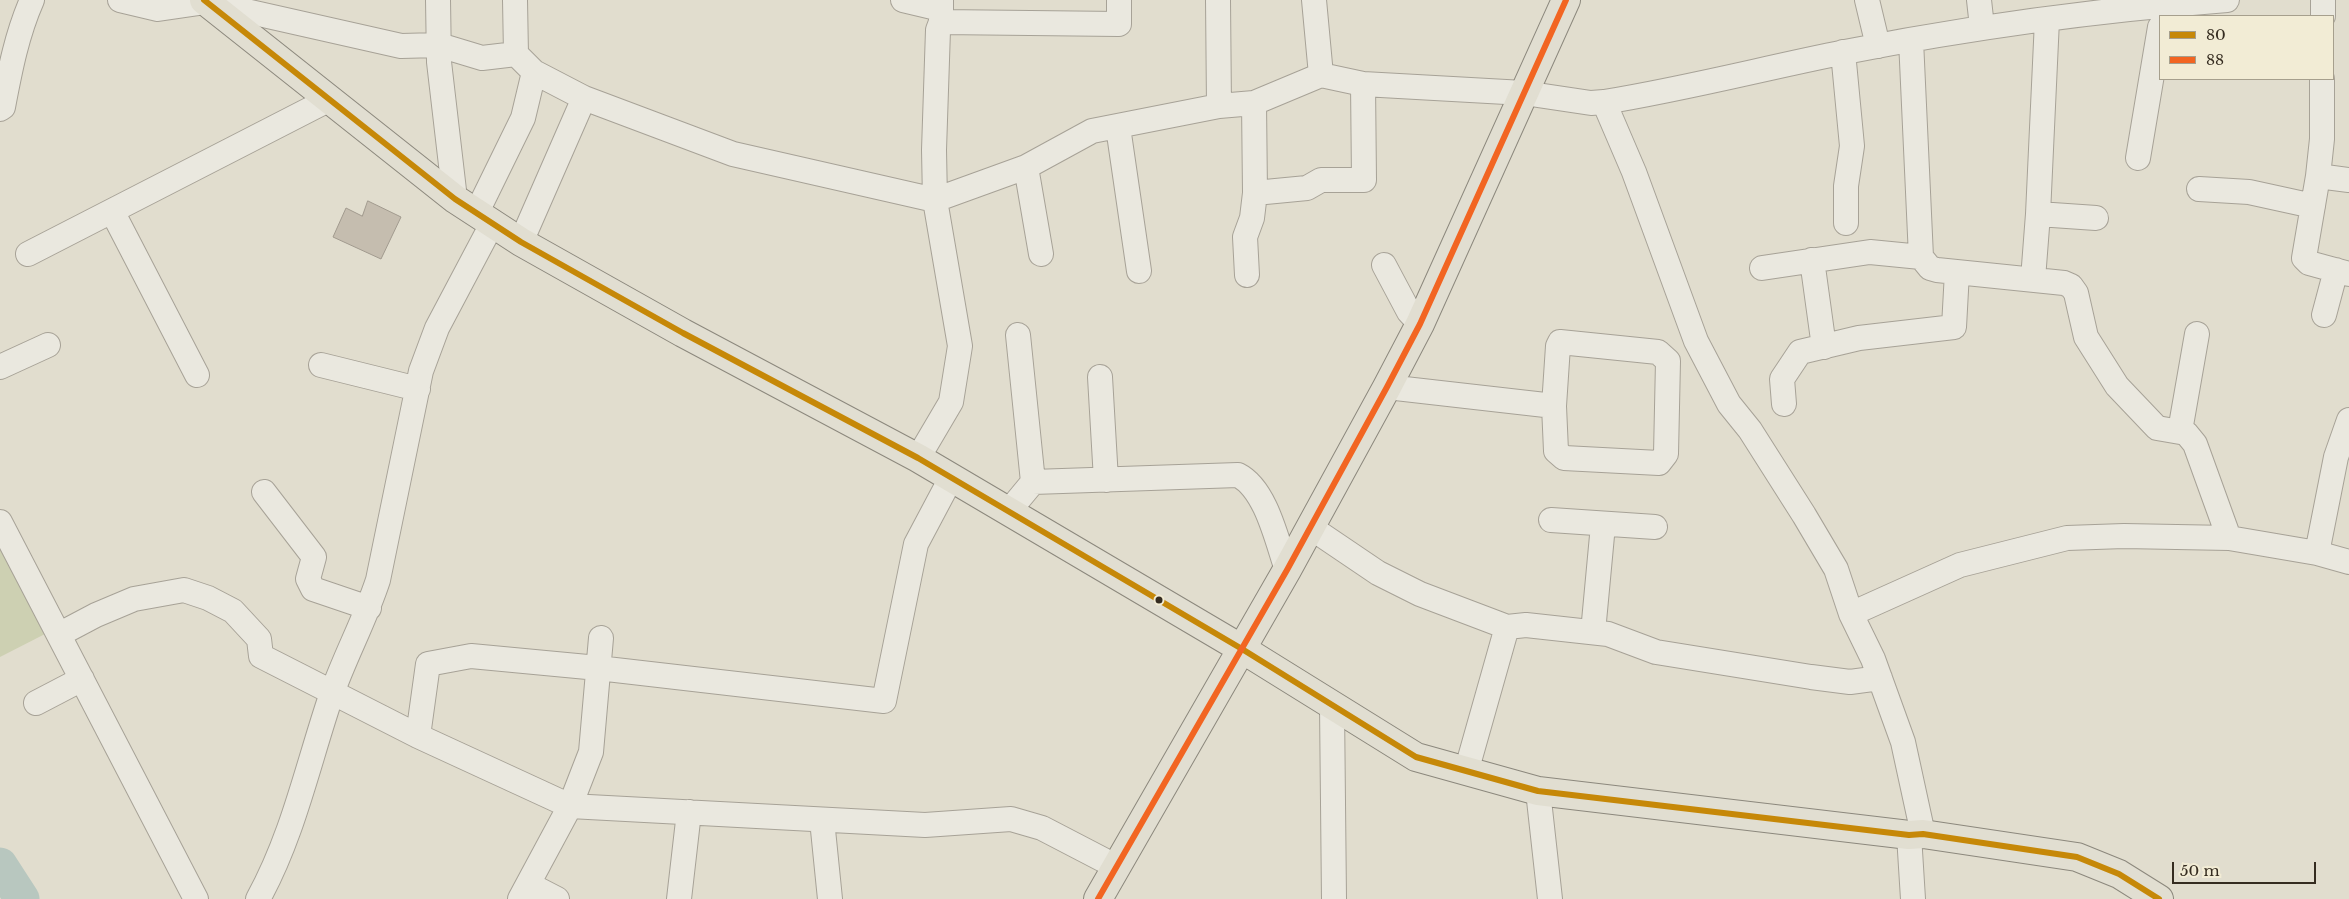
<!DOCTYPE html>
<style>
body{margin:0}
#map{position:relative;width:2349px;height:899px;overflow:hidden;background:#e1ddce;font-family:"Libre Baskerville",serif}
canvas{display:block}
.legend{position:absolute;left:2159px;top:15px;width:175px;height:65px;box-sizing:border-box;background:#f2ecd5;border:1px solid #a69f8d;margin:0;padding:6px 9px;list-style:none;font-size:15px;color:#352c20}
.legend li{display:flex;align-items:center;gap:10px;height:25px}
.legend b{width:25px;border:1px solid #a69f8d}
.scale{position:absolute;left:2172px;top:862px;width:144px;height:22px;box-sizing:border-box;border:2px solid #352c20;border-top:0;padding-left:6px;font-size:15px;line-height:18px;white-space:nowrap;color:#352c20;-webkit-text-stroke:4px #f2ecd5;paint-order:stroke}
</style>
<div id="map">
<canvas width="2349" height="899"></canvas>
<ul class="legend">
<li><b style="height:6px;background:#c68808"></b>80</li>
<li><b style="height:6px;background:#f26522"></b>88</li>
</ul>
<div class="scale">50 m</div>
</div>
<script>
const ctx = document.querySelector('canvas').getContext('2d');
ctx.lineJoin = 'round';
function fillPath(path, color) { ctx.fillStyle = color; ctx.fill(path, 'evenodd'); }
function trace(path, color, width, dash) { ctx.strokeStyle = color; ctx.lineWidth = width; ctx.lineCap = dash ? 'butt' : 'round'; ctx.setLineDash(dash || []); ctx.stroke(path); }
fillPath(new Path2D(`
 M0,547l45,87 -45,23z`), '#cdd0b2');
trace(new Path2D(`
 M0,865l22,34`), '#b8c7bf', 35);
const building = new Path2D(`
 M368,201l33,16 -20,42 -48,-22 13,-29 16,8z`);
fillPath(building, '#c5bdaf');
trace(building, '#a19a8e', 1);
const minor = new Path2D(`
 M120,0l38,9 48,-7 195,44 38,-1 43,13 34,-4 18,18 50,26 149,56 202,46 91,-33 66,-36 127,-25 35,-3 67,-28 42,9 161,9 67,10 13,-1c81,-13 161,-34 241,-50 126,-25 254,-42 382,-52
 M438,0l1,62 16,137
 M515,0l1,54
 M903,0l38,9
 M1218,0l1,106
 M1314,0l7,75
 M1867,0l11,46
 M1979,0l3,27
 M2323,16v-16
 M941,22l178,2v-24
 M1911,40l10,217 9,11 7,2 127,13 7,3 5,7 10,44 31,49 40,42 29,5 9,11 34,94
 M1843,52l9,94 -6,40v37
 M2322,79v60l-4,37 -14,82 5,5 40,11
 M1604,102l30,70 62,169 33,63 21,26 54,85 32,54 15,45 22,45 30,83 20,92
 M0,109l3,-2c7,-37 14,-73 29,-107
 M1118,127l21,144
 M2138,158l22,-131
 M1026,167l15,87
 M2318,176l31,4
 M2199,189l50,3 64,14
 M1255,193l52,-5 14,-8h43l-1,-96
 M112,211l85,164
 M476,214l47,-96 11,-46
 M2038,214l58,4
 M521,242l63,-144
 M28,254l300,-154
 M1812,260l12,87
 M1384,265l25,47 11,12
 M1762,268l108,-16 51,5
 M1247,275l-2,-38 7,-19 3,-25 -1,-90
 M2033,279l5,-65 9,-194
 M2324,315l12,-45
 M1018,335l15,147
 M321,365l97,24
 M0,367l48,-22
 M1100,377l6,103
 M1387,387l167,19 4,-60 2,-4 98,10 10,9 -2,93 -7,9 -95,-5 -8,-7 -2,-45
 M1784,404l-2,-25 18,-27 59,-14 95,-11 3,-55
 M2180,431l17,-97
 M918,458l33,-56 9,-56 -25,-146 -1,-50 4,-120 3,-8v-22
 M264,492l50,65 -6,22 5,10 56,19
 M1009,511l24,-29 205,-7c28,14 39,66 49,95
 M1551,520l104,7
 M0,522l196,377
 M1310,527l68,46 42,21 87,33 19,-2 82,9 48,18 155,25 39,5 30,-4
 M2317,553l19,-96 13,-37
 M1851,614l109,-49 107,-27 57,-2 105,2 88,15 32,9
 M1593,632l10,-107
 M60,634l36,-19 38,-16 50,-9 24,8 25,13 26,28 2,17 157,80 152,70 355,19 86,-6 31,9 75,39
 M36,703l46,-24
 M1332,706l2,193
 M418,736l10,-72 43,-8 127,12 286,33 32,-157 35,-66
 M1466,772l41,-145
 M1538,791l12,108
 M822,820l8,79
 M1909,835l4,64
 M528,884l29,15
 M258,899c35,-63 50,-135 73,-203 14,-40 34,-76 47,-116l43,-209 16,-43 55,-104
 M520,899l50,-93 21,-54 10,-114
 M679,899l10,-87`);
const major = new Path2D(`
 M204,0l251,199 66,43 162,91 235,125 324,191 174,108 122,34 371,44 14,-1 154,23 42,17 40,25
 M1098,899l189,-329 100,-183 33,-63 146,-324`);
trace(minor, '#a7a297', 26);
trace(major, '#8c887d', 30);
trace(minor, '#eae8df', 24);
trace(major, '#e1ded1', 28);
trace(new Path2D(`
 M204,0l251,199 66,43 162,91 235,125 324,191 174,108 122,34 371,44 14,-1 154,23 42,17 40,25`), '#c68808', 6);
trace(new Path2D(`
 M1098,899l189,-329 100,-183 33,-63 146,-324`), '#f26522', 6);
for (const [x, y, r, color] of [
 [1159,600,4.5,"#352c20"]
]) { const dot = new Path2D(); dot.arc(x, y, r, 0, 2 * Math.PI); ctx.fillStyle = color; ctx.fill(dot); trace(dot, '#f2ecd5', 2); }
</script>
